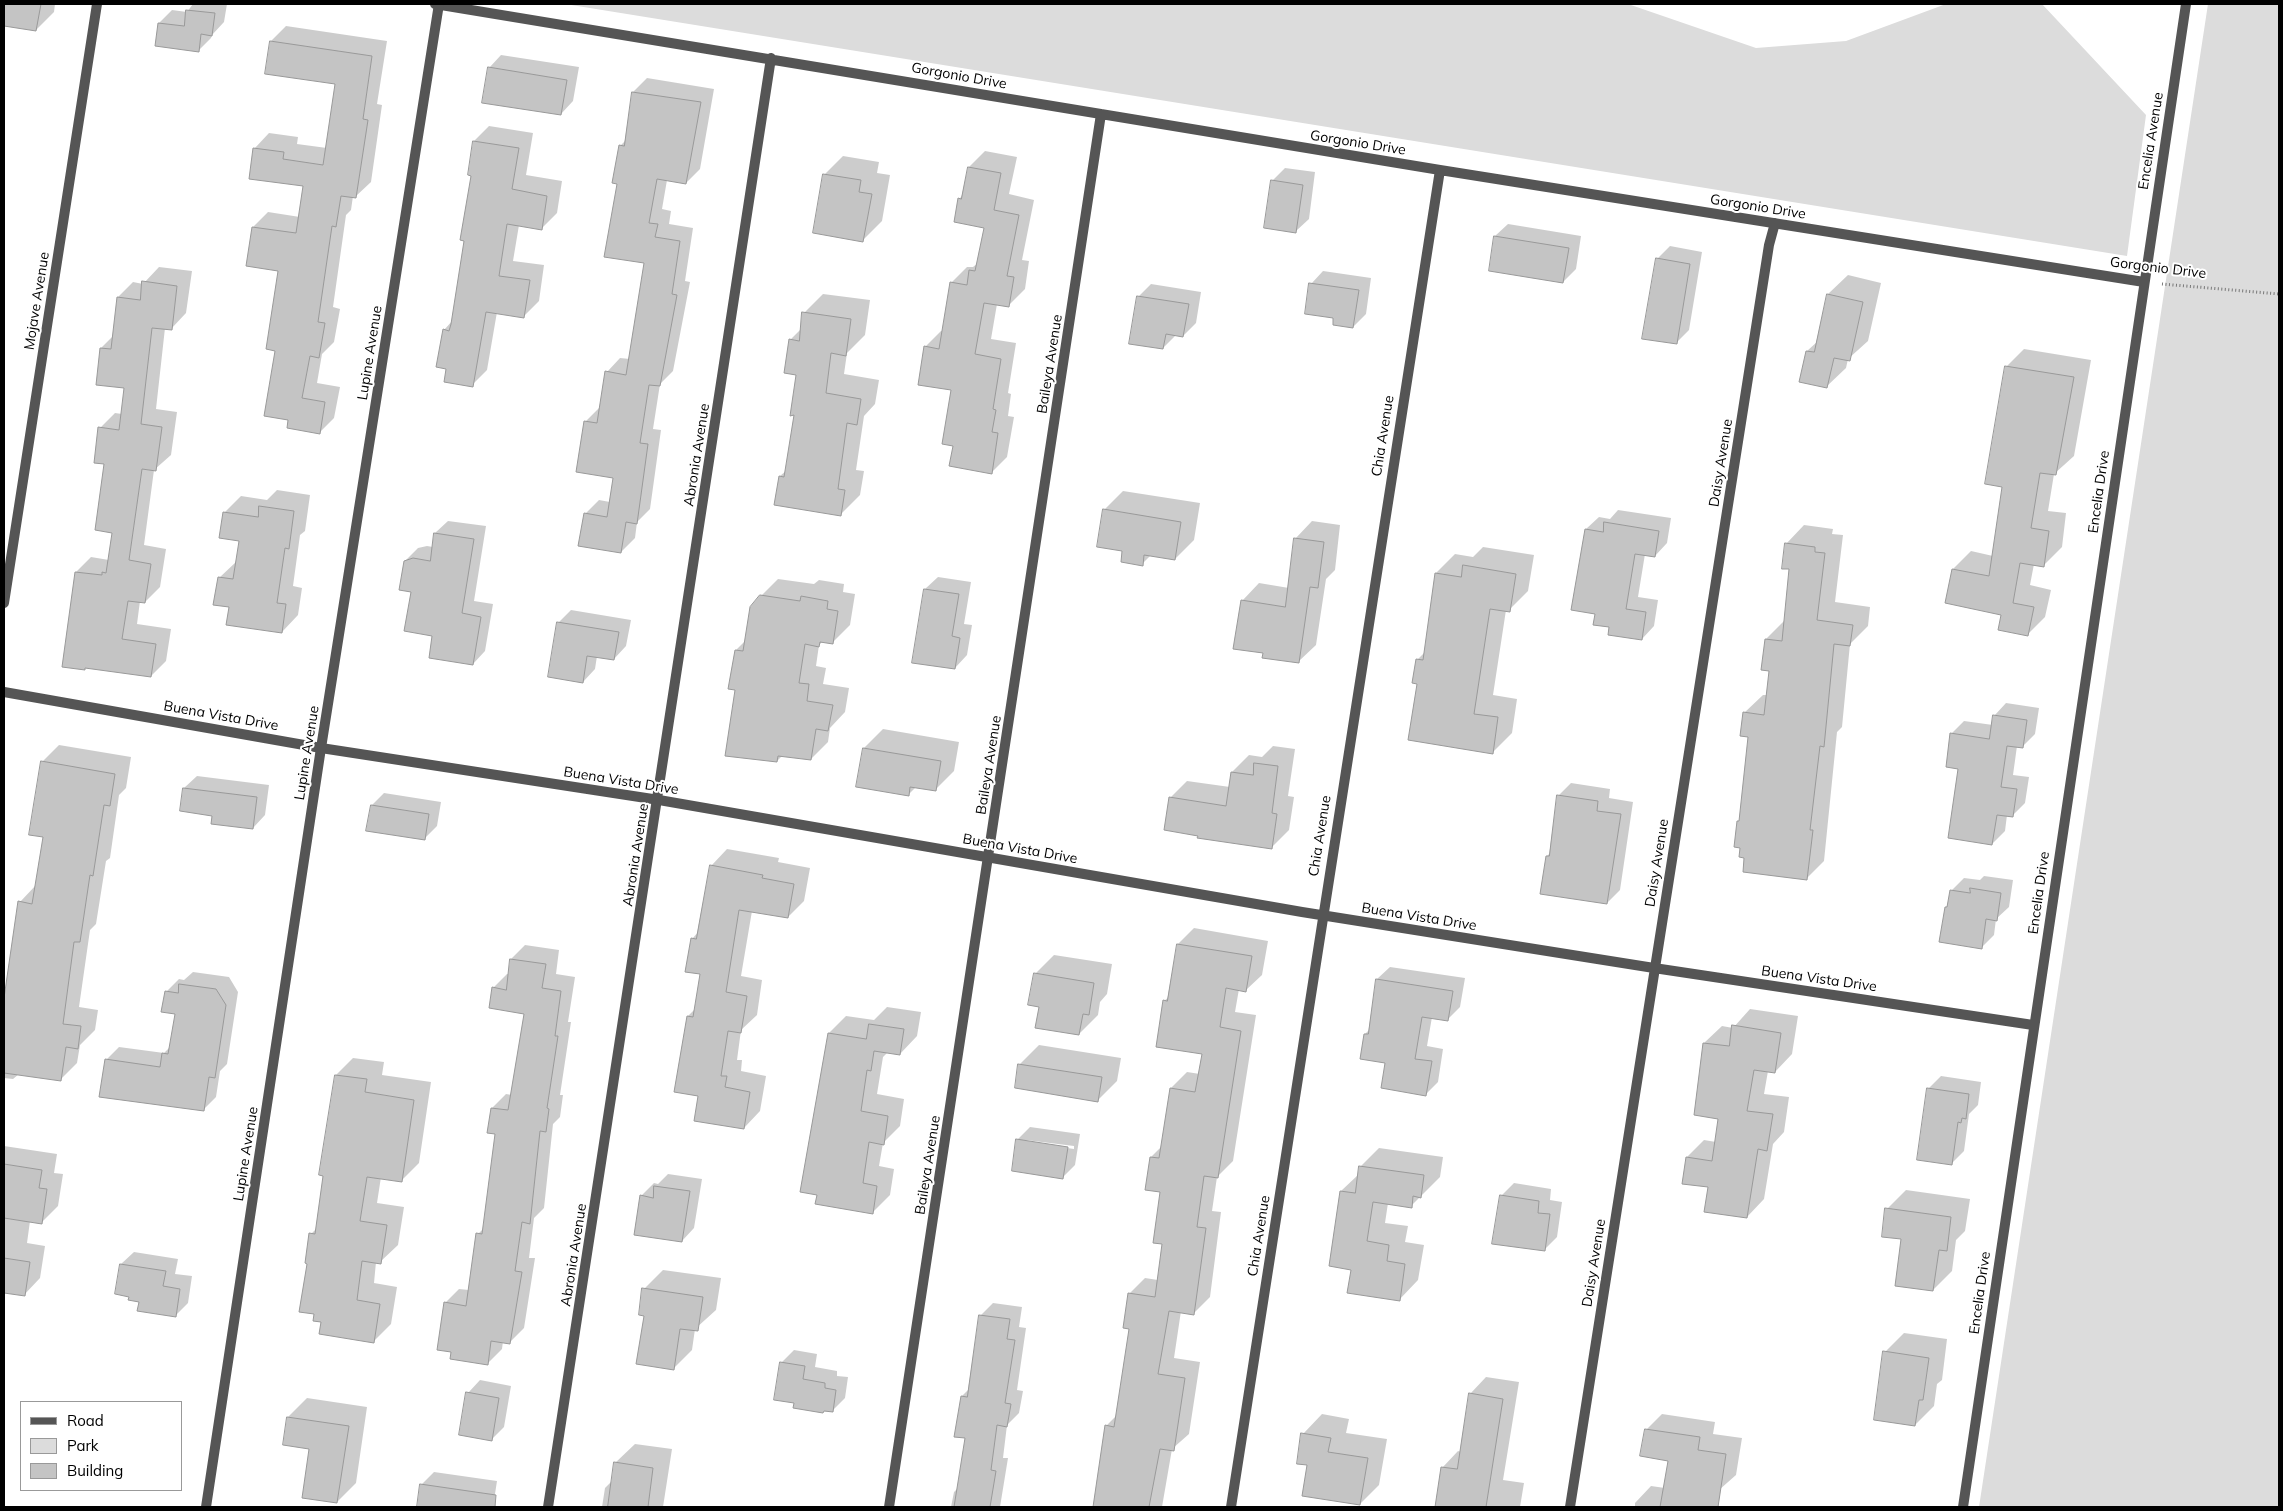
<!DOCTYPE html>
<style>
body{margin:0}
#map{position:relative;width:2283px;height:1511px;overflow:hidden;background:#fff;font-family:Mulish,sans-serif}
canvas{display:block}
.frame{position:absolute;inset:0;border:5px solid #000;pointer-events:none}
.legend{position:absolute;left:20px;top:1401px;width:162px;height:90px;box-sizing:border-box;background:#fff;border:1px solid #999;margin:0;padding:6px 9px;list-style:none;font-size:15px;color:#000}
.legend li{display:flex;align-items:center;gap:10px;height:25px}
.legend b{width:25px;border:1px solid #999}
</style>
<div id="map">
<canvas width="2283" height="1511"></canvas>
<div class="frame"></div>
<ul class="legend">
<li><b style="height:6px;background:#555"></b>Road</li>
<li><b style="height:14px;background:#dcdcdc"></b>Park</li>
<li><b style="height:14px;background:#c4c4c4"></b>Building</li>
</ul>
</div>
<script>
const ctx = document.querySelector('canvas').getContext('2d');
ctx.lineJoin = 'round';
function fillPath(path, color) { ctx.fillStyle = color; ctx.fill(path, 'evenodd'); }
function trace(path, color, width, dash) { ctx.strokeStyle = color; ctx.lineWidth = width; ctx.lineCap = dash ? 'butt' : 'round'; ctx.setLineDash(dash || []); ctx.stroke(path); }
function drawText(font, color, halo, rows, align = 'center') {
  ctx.font = font + ' Mulish,sans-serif'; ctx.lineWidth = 4; ctx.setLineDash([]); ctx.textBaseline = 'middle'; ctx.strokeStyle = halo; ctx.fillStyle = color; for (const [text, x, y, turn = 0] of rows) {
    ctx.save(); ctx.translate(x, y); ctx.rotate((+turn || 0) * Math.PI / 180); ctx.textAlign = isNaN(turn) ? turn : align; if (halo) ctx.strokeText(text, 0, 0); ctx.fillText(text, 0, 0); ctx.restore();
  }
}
fillPath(new Path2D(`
 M565,4h1063l128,44 90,-7 100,-37h96l104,111 -19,141z
 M2208,4h71v1503h-300z`), '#dcdcdc');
fillPath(new Path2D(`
 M4,4h51l-1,8 -18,18 -32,-6z
 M193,4h34l-3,18 -12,13 -1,3 -12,12 -42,-5 2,-22 13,-13 15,2z
 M286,26l101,15 -10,63 5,1 -11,77 -16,15 -2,-1 -2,14 -5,5 -13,92 7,2 -6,33 -12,12 -5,29 23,4 -6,31 -15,15 -42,-83 3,-80 -27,-43 15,-15 32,5 5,-32 -51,-36 15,-16 29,4 -1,7 30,4 9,-65 -65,-42z
 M501,55l78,12 -6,34 -12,13 -72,-46z
 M647,78l67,11 -14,80 -14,14 -19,-3 -5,29 9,2 -2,13 24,4 -8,53 5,1 -17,89 -13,13 -7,45 8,1 -11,79 -13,13 -2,16 -14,14 -36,-38 14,-14 11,2 4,-25 -29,-55 14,-14h2l6,-36 13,-14 10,1 15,-97 -27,-79 2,-37 6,-6 7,-48z
 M489,126l44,7 -7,42 36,6 -5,32 -15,15 -23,-3 -6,36 31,4 -5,36 -15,15 -27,-4 -10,58 -15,15 -25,-17 -3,-38 9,-10 12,-80 7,-65 -3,-1 5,-33z
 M985,151l32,6 -8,37 25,6 -12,60 7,1 -4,28 -16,16 -12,-1 -6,35 25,4 -8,50 3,1 -3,22 6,1 -7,40 -16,16 -37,-28 -2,-56 -27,-42 16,-16h2l8,-48 16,-16h6l5,-4 8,-36 -27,-28 5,-5 5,-27z
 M843,156l36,6 -2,11 13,2 -8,46 -19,19 -39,-65z
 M1285,168l30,4 -6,47 -13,12 -24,-50z
 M1508,224l73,12 -5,33 -13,13 -68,-46z
 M1670,246l32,6 -13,78 -13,13 -19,-84z
 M159,267l33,4 -6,42 -15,16 -6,-1 -9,81 21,3 -6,43 -17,15 -10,75 22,4 -6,38 -15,15 -5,-1 -3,23 34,5 -5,32 -15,15 -65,-9 -2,2 -8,-97 15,-15 18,3 4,-28 -13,-104 15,-15 7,1 3,-27 -24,-39 12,-12 5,-39 15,-15 10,2z
 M1323,271l48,7 -5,36 -13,13 -18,-10 -24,-33z
 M1848,275l33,8 -13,58 -20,18 -2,9 -20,19 -19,-36 11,-10 10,-47z
 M1151,284l50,8 -5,31 -13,13 -7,-1 -13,13 -25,-51z
 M823,294l47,6 -5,35 -18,18 -3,21 35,6 -4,24 -11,12 -8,54 8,1 -4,24 -19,19 -61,-38 7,-6 8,-56 3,-40 -8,-34 12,-12 2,-15z
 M2024,349l67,11 -17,96 -20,18 -6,37 18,2 -4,34 -18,18 -10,-1 -4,21 21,5 -6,27 -18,18 -74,-66 18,-18 22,5 11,-70 2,-119z
 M277,490l33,5 -5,36 -5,4 -7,51 9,2 -4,27 -16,17 -52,-26 -11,-28 18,-17 4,-21 -17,-27 17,-17 26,4z
 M1123,491l77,12 -6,37 -19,19 -24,-4 -9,9 -18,-14 -20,-40z
 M1618,510l53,8 -4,25 -12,13 -10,-2 -7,43 20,3 -4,26 -12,13 -31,-13 -15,-13 -23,-4 13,-80 13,-12 11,2z
 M448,521l38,5 -12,75 19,3 -8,47 -12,13 -39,-29 -21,-44 -8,-30 13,-13 9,-2 6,1 2,-14z
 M1312,521l28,4 -5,45 -9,9 -10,66 -18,17 -34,-10 -22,-51 17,-18 30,5 6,-49z
 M1804,525l29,4 -1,5 11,1 -8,67 35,5 -2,19 -18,18 -8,83 -5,5 -13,129 -18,18 -64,-32 -4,-25 2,-2 9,-84 -5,-23 19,-18h4l3,-25 -4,-31 19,-19 5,-52 -4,-24z
 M1483,547l51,8 -6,36 -19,19h-3l-13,85 24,4 -5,34 -19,19 -75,-69 -1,-23 9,-9 10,-78 19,-19 18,3z
 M938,577l33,5 -7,42 8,1 -5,30 -12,13 -30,-79z
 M778,579l36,5 5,-4 25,4 -1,8 12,2 -5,31 -17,17 -10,-1 -4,4 -3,21 10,2 -3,16 26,4 -4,24 -15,16 -2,14 -17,17 -28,-4 -6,6 -41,-72v-39l10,-10 15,-44z
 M571,610l60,10 -5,26 -12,13 -17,-3 -2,13 -12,13 -25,-59z
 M2006,703l33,5 -4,26 -12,12h-6l-4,29 16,2 -4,26 -13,13 -5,-1 -2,16 -13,13 -32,-76 -8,-35 12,-12 29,4 1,-9z
 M883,729l76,13 -5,29 -19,19 -19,-3 -8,8 -44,-47z
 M59,745l72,12 -5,31 -7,7 -9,63 -4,3 -10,63 -6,6 -11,77 19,3 -3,20 -15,15 -3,18 -17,17 -41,-6 -6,5 -9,-1v-71l16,-105 16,-17 8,-49 -2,-74z
 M1273,746l22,3 -7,47 6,1 -5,33 -17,17 -102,-49 17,-17 43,6 2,-15 17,-17 13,2z
 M197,776l72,9 -4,30 -12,13 -39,-14 -30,-26z
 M1571,783l39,6 -1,9 24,4 -13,88 -13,13 -60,-47 3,-3 9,-58z
 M384,793l57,9 -4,24 -13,13 -52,-34z
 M727,849l52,9 -1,4 32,6 -6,33 -16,16 -36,-6 -11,65 21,4 -5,35 -16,15 -4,30h5l-1,11 25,5 -6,35 -16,17 -44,-33 -12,-79 7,-7 6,-36 -9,-34 7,-8 12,-65z
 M1984,876l29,4 -4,27 -13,12 -2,16 -12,12 -36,-40 3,-3 2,-13 13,-13 16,2z
 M1194,928l74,13 -6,34 -16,15 -7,-1 -4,23 21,3 -23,146 -16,16 -5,34 9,1 -11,85 -16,16 -13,-2 -7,47 26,4 -11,72 -17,15 -10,58h-68l12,-81 11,-11 14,-87 -2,-34 16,-16 13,2 6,-37 -3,-52 -10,-34 11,-11 9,-58 16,-16 13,2 3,-21 -39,-52 6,-5 8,-52z
 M525,945l34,5 -3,24 19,3 -7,45h3l-11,73h3l-3,22 -7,7 -9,84 -10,10 -5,40h6l-11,70 -14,14 -7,-1 -1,8 -14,14 -36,-12 -7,-48 14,-14 10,1 9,-56 6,-6 13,-95 -5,-25 14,-14 6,1 13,-82 -32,-25 14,-14h2l2,-15z
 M1054,955l58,9 -5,30 -7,8 -2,13 -19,19 -39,-28 -5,-32z
 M1390,967l75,11 -5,29 -12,12 -16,-2 -5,29 16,3 -5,33 -12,12 -40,-32 -21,-28 5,-5 7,-50z
 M193,972l36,5 9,15 -11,72 -7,7 -4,26 -13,13 -97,-50 13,-13 45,6 7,-7 5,-33 -10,-21 13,-13 5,1z
 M887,1007l34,5 -4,24 -17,18 -12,-2 -5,5 -6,37 27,5 -4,27 -17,17 -4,23 15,3 -4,26 -17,17 -55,-18 -16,-3 27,-158 17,-17 28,4z
 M1750,1009l48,7 -6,38 -17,18 -7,-1 -4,23 25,3 -5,35 -11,12 -9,55 -17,18 -37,-31 -23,-29 17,-17 12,2 4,-24 -16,-75 18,-17 11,2z
 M1039,1045l82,13 -4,23 -19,19 -82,-13 4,-23z
 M353,1058l31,4 -2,13 49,7 -12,81 -17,17 -21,-3 -4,26 27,4 -6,38 -18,17h-4l-2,21 23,4 -6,37 -18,18 -51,-21 -14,-59 3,-28 6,-6 19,-153z
 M1941,1076l40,6 -3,23 -9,9 -5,37 -13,13 -23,-75z
 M1030,1127l50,7 -5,31 -13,13 -45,-38zM1026,1140l48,6v3l-48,-7z
 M4,1146l53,8 -3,19 9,1 -5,32 -16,16 -12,-1 -3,22 18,3 -5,32 -16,17 -20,-4z
 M1379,1148l64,9 -3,20 -29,29 -23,-3 -3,20 23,3 -3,16 19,3 -6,35 -19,20 -47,-31 -11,-78 18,-17 1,-7z
 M668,1174l34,5 -8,49 -12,13 -41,-45 13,-13 4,1z
 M1514,1183l37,6 -1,11 12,2 -5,35 -13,13 -43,-54z
 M1906,1190l64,9 -5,32 -9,9 -4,31 -19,19 -46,-81z
 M134,1252l44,7 -3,15 17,2 -4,27 -13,13 -35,-16 -19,-36z
 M663,1270l58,8 -5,32 -21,19 -3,21 -19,19 -28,-55 -1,-25z
 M993,1303l29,4 -3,20 7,1 -9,62 6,1 -4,22 -12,12 -4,33h5l-8,49h-49l3,-15 5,-5 8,-50 -5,-41 8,-8 11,-73z
 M1904,1333l43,6 -5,41 -5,4 -3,22 -19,19 -30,-73z
 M794,1350l23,4 -2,13 22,4v5l11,1 -3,21 -13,13 -51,-48z
 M1486,1377l33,5 -16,98 21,3 -4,24h-84l6,-39 16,-17 3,1 9,-58z
 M480,1380l31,6 -7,41 -13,13 -23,-47z
 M307,1398l60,9 -11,76 -19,19 -26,-54 -23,-31z
 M1322,1414l27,5 -3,14 41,6 -8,46 -19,19 -52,-40 -5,-30z
 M1662,1414l53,8 -2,12 29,4 -6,37 -17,15 -2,17h-82v-4l16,-17 14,2 4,-28 -23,-30z
 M635,1444l37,5 -9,58h-61l3,-19 8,-8 2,-17z
 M434,1472l63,9 -4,26h-75l3,-22z`), '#0003');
const building = new Path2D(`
 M4,4h37l-5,27 -32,-5z
 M186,10l29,3 -3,23 -11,-2 -2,18 -44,-6 3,-23 26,3z
 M270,41l102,15 -9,63 5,1 -12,78 -15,-2 -5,31 -4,-1 -14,96 7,1 -6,35 -9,-2 -8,42 23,4 -5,32 -33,-6 1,-8 -24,-4 11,-65 -9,-2 12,-78 -32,-5 6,-39 44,6 7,-47 -54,-7 4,-31 31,4 -1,7 40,6 12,-81 -70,-10z
 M488,67l79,13 -6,35 -79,-12z
 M632,92l69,10 -15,82 -29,-5 -8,44 9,1 -3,13 25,4 -8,53 5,1 -17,91 -11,-1 -9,58 8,1 -11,80 -11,-2 -5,31 -43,-7 6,-33 23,4 6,-39 -37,-6 8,-51 13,2 8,-52 21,4 18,-112 -40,-6 13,-73 -5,-1 7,-38 5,1z
 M473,141l46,7 -7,41 35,7 -5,34 -35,-6 -8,52 31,4 -6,38 -38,-6 -13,75 -29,-5 2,-13 -10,-2 7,-38 6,2 2,-7 13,-83 -4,-1 11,-64 -3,-1z
 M968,167l33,6 -7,37 25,5 -12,61 7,1 -5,30 -25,-4 -9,51 26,5 -8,50 3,1 -4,22 6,1 -6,41 -43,-8 4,-20 -11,-2 9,-54 -33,-5 6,-39 15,3 11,-67 17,3 2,-15 6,1 9,-43 -30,-6 4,-24 3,1z
 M823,174l38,6 -2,12 13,2 -9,48 -50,-9z
 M1271,180l32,5 -7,48 -32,-5z
 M1494,236l75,12 -6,35 -74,-12z
 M1656,258l34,6 -13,80 -35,-5z
 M142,281l35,5 -5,44 -20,-2 -11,96 21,3 -6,44 -14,-2 -13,91 22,4 -6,39 -17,-2 -6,38 34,5 -5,33 -66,-9v2l-23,-3 13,-95 27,3v-3l4,1 6,-40 -17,-3 9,-66 -10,-1 4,-36 21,3 5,-42 -28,-3 4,-37 11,1 6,-52 23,3z
 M1309,283l50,7 -6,38 -20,-3v-7l-28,-4z
 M1827,294l36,8 -13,59 -16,-3 -7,30 -28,-6 7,-31 8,1z
 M1137,296l52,8 -6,33 -17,-3 -3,15 -34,-5z
 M802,312l49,7 -5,37 -15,-3 -5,40 35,6 -4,26 -10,-2 -9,66 7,1 -4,26 -67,-11 5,-29 5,1 10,-62 -4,1 6,-41 -12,-2 5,-34 10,2z
 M2005,366l69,11 -18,98 -16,-2 -9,55 18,3 -5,36 -24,-4 -7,40 21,4 -6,29 -30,-6 3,-15 -56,-12 7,-34 37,7 13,-89 -17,-3z
 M259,506l35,5 -5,38 -4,-1 -8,55 9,1 -4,29 -56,-8 3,-18 -16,-2 5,-28 15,2 6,-38 -20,-3 4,-26 35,5z
 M1103,509l78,13 -6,38 -31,-5 -1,11 -22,-4 1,-11 -25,-4z
 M1604,522l55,9 -4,26 -20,-3 -9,55 20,3 -4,28 -34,-5 1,-8 -16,-2 2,-11 -24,-4 14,-81 18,3z
 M434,533l40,6 -12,74 19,4 -8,48 -44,-7 3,-22 -28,-5 7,-39 -12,-2 5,-29 9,-3 17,3z
 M1294,538l30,4 -6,46 -8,-1 -11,76 -37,-5 1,-5 -30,-4 8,-49 44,7z
 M1785,543l30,4v5l10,1 -8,67 36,5 -3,21 -16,-2 -10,103 -4,-1 -10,84h3l-6,50 -64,-8 1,-14 -5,-1 1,-9 -6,-1 3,-26h2l9,-84 -8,-1 3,-24 21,3 5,-44 -8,-1 4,-31 17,2 7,-72h-7z
 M1463,565l53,9 -6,38 -20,-3 -16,105 24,3 -5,37 -85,-14 9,-56 -5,-1 4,-24 7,1 12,-87 26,4z
 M924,589l35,5 -7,42 8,2 -5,31 -43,-6z
 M760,595l40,6 1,-5 27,5 -1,8 11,2 -5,33 -13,-2 -1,5 -14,-3 -6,39 10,1 -2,17 26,4 -5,26 -12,-2 -5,31 -33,-4 -1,6 -52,-6 10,-66 -7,-1 7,-39 8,1 7,-44z
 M557,622l62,10 -5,28 -27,-4 -4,27 -35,-6z
 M1993,715l34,5 -4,28 -16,-2 -6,41 16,2 -4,28 -16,-2 -5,30 -44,-7 10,-69 -12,-2 4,-34 39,6z
 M863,748l78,13 -5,30 -26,-4 -1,9 -53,-9z
 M41,761l74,13 -5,32 -6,-1 -11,71 -3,-1 -10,67h-6l-11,82 18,2 -3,23 -12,-2 -5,34 -57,-8v-75l14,-97 14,3 11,-67 -14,-2z
 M1254,763l24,3 -6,47 5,1 -5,35 -75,-11 1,-2 -34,-6 5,-33 57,9 5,-34 22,3z
 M183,788l74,9 -4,32 -42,-5 1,-8 -32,-5z
 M1557,795l41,6 -1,10 24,3 -14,90 -67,-10 6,-38h3z
 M371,805l58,9 -4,26 -59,-9z
 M710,865l53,10 -1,3 32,6 -6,34 -49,-8 -13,82 21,4 -6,37 -13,-2 -7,45h6l-2,11 25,5 -6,37 -50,-8 4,-25 -24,-4 13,-76 6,1 7,-43 -15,-2 6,-34 5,1z
 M1970,888l31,5 -4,28 -11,-2 -4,30 -43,-7 6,-35h2l3,-17 20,3z
 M1177,944l75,12 -6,36 -20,-4 -6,39 21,4 -23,147 -14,-2 -7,51 9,1 -12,87 -25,-4 -4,23 -7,40 27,4 -11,73 -14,-2 -11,58h-56l12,-82 9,2 15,-98 -6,-1 5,-35 27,4 7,-53 -9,-1 7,-51 -15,-2 5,-33 9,1 11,-70 25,4 7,-38 -46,-7 7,-47 4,1z
 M510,959l36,5 -4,24 19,3 -6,45h3l-11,72 2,1 -3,23 -6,-1 -10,93 -8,-2 -7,49 7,1 -12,72 -19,-3 -3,24 -38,-6 1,-7 -14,-2 7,-48 22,4 10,-73 6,1 13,-100 -8,-1 4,-25 17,2 16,-96 -35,-6 3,-21 14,3z
 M1034,973l60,10 -5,32 -6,-1 -4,21 -44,-7 4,-21 -11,-2z
 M1376,979l77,12 -5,30 -26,-4 -7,42 17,2 -6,35 -45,-8 4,-25 -25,-4 4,-25h4z
 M179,984l37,5 10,16 -11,73 -6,-1 -5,34 -105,-14 6,-38 55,8 2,-14 6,1 7,-40 -14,-2 4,-21 13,2z
 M869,1024l35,5 -4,26 -26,-4 -3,20 -4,-1 -6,41 27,5 -4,29 -15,-3 -6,41 14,3 -4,28 -58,-10 2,-9 -17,-3 28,-159 38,6z
 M1732,1025l49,8 -6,40 -21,-3 -7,41 26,3 -6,37 -9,-2 -11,69 -43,-6 4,-25 -26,-3 4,-27 26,4 6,-42 -24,-4 9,-72 26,3z
 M1018,1064l84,13 -4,25 -83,-14z
 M335,1075l32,4 -2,13 49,8 -12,82 -35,-5 -7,44 27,4 -6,39 -19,-3 -5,39 23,4 -6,39 -55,-9 2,-12 -8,-1 1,-7 -15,-2 8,-48 -2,-1 4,-30 6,1 8,-58 -4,-1z
 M1927,1088l42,6 -3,25 -4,-1 -1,5 -3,-1 -6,43 -35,-5z
 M1016,1139l52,8 -5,32 -51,-8z
 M4,1164l38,6 -3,18 8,1 -5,35 -38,-6z
 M1359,1166l65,9 -3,23 -8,-2 -1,12 -39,-6 -6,39 22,4 -2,16 18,3 -5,37 -53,-8 4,-23 -22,-4 11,-75 15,2z
 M654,1186l36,5 -8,51 -48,-7 6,-40 13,3z
 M1500,1195l39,6 -1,12 12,1 -5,37 -53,-7z
 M1885,1208l66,9 -4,34 -8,-1 -6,41 -38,-5 6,-47 -19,-2z
 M4,1258l26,4 -5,34 -21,-3z
 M120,1264l46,7 -3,15 17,3 -4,28 -39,-6 2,-9 -11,-2 1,-3 -14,-3z
 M642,1288l61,9 -5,34 -18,-2 -6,41 -38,-6 8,-48 -5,-1z
 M979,1315l31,4 -3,20 8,1 -10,63 6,1 -4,23 -10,-2 -6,45 5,1 -6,36h-36l11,-69 -11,-1 7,-41 6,1z
 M1883,1351l46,7 -6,42h-4l-4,26 -41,-6z
 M780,1362l25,4 -2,13 22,4v5l11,2 -3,22 -9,-1 -1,2 -30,-5 1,-5 -20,-3z
 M466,1392l33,6 -7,43 -33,-6z
 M1469,1393l34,6 -17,108h-51l6,-40 16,2z
 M287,1417l62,9 -12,77 -35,-5 7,-49 -26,-4z
 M1645,1429l55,8 -2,13 28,4 -8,53h-58l8,-46 -28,-5z
 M1301,1433l30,5 -3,14 40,6 -8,47 -58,-9 5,-31 -10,-1z
 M614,1462l39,6 -5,39h-40z
 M420,1484l76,11 -1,12h-78z`);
fillPath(building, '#c4c4c4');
trace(building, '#999', 1);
trace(new Path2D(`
 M2162,284l117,10`), '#777', 3, [1, 2.5]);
trace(new Path2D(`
 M435,4l1005,166 704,112
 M4,603l93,-599
 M4,692l317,56 338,52 643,112 352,56 379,57
 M548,1507l223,-1449
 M889,1507l212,-1393
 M1231,1507l209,-1337
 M1570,1507l199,-1262 6,-22`), '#555', 10);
trace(new Path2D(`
 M206,1507l115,-759 118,-744
 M1963,1507l223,-1503`), '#555', 10);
drawText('14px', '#000', '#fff', [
 ["Gorgonio Drive",959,76,10],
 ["Encelia Avenue",2151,141,-81],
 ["Gorgonio Drive",1358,143,9],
 ["Gorgonio Drive",1758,207,9],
 ["Gorgonio Drive",2158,268,7],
 ["Mojave Avenue",37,301,-81],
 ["Lupine Avenue",370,353,-81],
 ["Baileya Avenue",1050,364,-81],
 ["Chia Avenue",1383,436,-81],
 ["Abronia Avenue",697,455,-81],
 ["Daisy Avenue",1721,463,-81],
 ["Encelia Drive",2099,492,-82],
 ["Buena Vista Drive",221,716,10],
 ["Lupine Avenue",307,753,-81],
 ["Baileya Avenue",989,765,-81],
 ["Buena Vista Drive",621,781,9],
 ["Chia Avenue",1320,836,-81],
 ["Buena Vista Drive",1020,849,10],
 ["Abronia Avenue",636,855,-81],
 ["Daisy Avenue",1657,863,-81],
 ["Encelia Drive",2039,893,-82],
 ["Buena Vista Drive",1419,917,9],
 ["Buena Vista Drive",1819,979,8],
 ["Lupine Avenue",246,1154,-81],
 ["Baileya Avenue",928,1165,-81],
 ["Chia Avenue",1259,1236,-81],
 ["Abronia Avenue",574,1255,-81],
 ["Daisy Avenue",1594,1263,-81],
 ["Encelia Drive",1980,1293,-82]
]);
</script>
